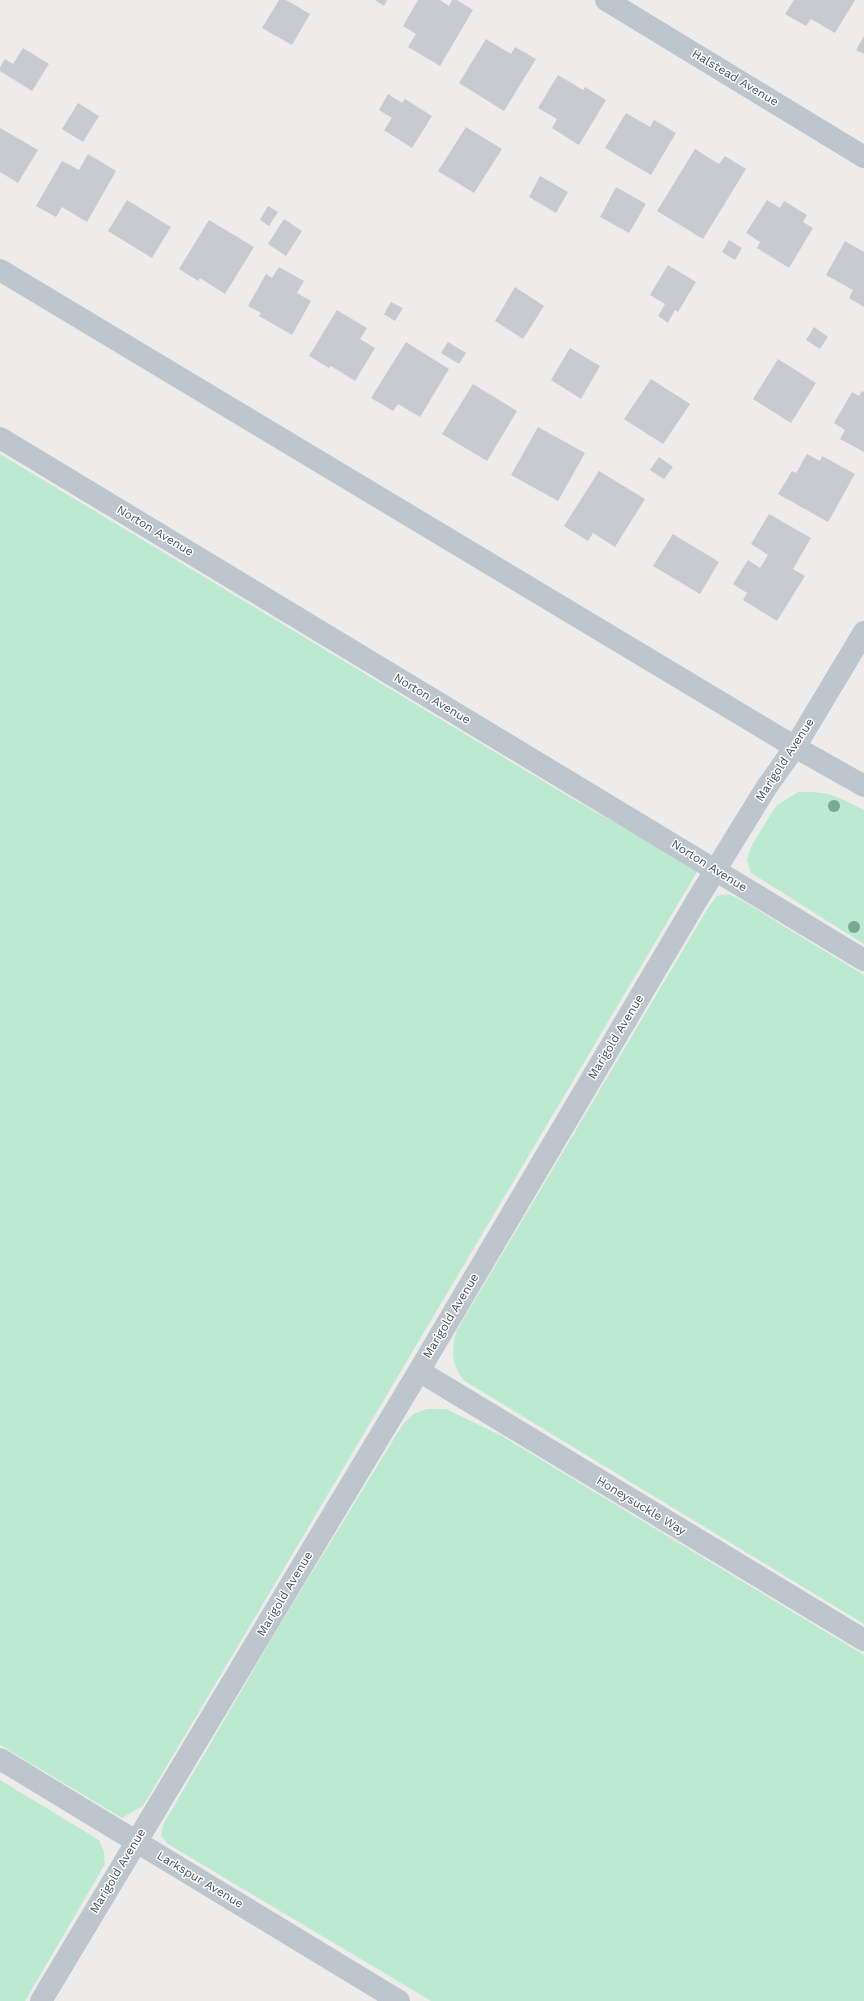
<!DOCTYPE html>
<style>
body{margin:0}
canvas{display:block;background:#eeebeb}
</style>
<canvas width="864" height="2001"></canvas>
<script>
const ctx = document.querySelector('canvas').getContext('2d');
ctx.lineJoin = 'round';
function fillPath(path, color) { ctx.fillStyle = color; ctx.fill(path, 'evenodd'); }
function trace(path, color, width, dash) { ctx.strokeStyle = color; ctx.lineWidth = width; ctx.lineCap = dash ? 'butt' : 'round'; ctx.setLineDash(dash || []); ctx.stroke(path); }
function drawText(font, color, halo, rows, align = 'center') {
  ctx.font = font + ' "Work Sans",sans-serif'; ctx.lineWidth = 3; ctx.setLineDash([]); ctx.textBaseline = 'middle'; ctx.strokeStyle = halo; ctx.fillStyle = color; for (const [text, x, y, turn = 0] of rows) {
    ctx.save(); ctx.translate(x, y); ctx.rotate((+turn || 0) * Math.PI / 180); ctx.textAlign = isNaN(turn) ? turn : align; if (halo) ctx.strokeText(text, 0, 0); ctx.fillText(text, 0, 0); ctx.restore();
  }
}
fillPath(new Path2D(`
 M0,454l573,345 125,71 -555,936 -21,12 -122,-73z
 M798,792c31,-1 39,4 66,18v134l-113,-71 -4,-14 5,-14 24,-39z
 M728,894l10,4 126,77v649l-401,-244c-12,-19 -12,-29 -6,-50l251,-422 9,-12z
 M427,1409h19l56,27 362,219v346h-433l-263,-157 -7,-8 2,-11 8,-14 110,-188 122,-199 10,-10z
 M0,1780l99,60 5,12 1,12 -80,137h-25z`), '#bcead0');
fillPath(new Path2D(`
 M279,0h7l24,14 -18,31 -30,-17z
 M375,0h12l-3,6z
 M418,0h22l9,6 3,-6h5l16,10 -33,56 -32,-19 8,-13 -13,-8z
 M794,0h61l-20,33 -24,-14 -5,7 -21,-12z
 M864,36v18l-8,-4z
 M486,39l25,15 4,-7 21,12 -32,52 -45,-28z
 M23,48l26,16 -17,27 -32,-20v-4l5,-8 8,5z
 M558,75l25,15 2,-3 21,13 -27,45 -27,-17 5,-9 -19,-11z
 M388,94l14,9 3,-4 27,17 -20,32 -28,-18 8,-12 -13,-8z
 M78,103l21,13 -16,26 -21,-13z
 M626,113l24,14 4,-7 22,13 -25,42 -46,-27z
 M466,127l36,22 -28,44 -36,-22z
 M0,128l38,22 -20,33 -18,-11z
 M695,149l24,15 6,-8 21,13 -43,70 -46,-28z
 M88,154l28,17 -29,51 -25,-15 -6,10 -20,-11 26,-45 17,9z
 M540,176l28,16 -12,21 -27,-16z
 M616,187l30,17 -17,29 -29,-16z
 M127,200l44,27 -19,31 -44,-27z
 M767,200l13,8 4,-7 23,14 -4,7 10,6 -24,40 -32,-20 3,-6 -14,-9z
 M268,206l10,6 -9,14 -9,-6z
 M284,219l18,12 -16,25 -18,-12z
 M209,220l45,27 -29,47 -25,-16 -2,3 -19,-12z
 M729,240l13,8 -7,12 -13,-8z
 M845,241l19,11v55l-15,-9 4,-8 -27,-15z
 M668,265l28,17 -18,30 -3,-2 -7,13 -10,-7 7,-12 -15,-9z
 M279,267l25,14 -7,12 14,8 -19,34 -33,-19 2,-3 -13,-7 18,-32 6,4z
 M515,287l29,19 -21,33 -28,-18z
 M391,302l12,6 -8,13 -11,-7z
 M337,310l30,18 -7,11 15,9 -20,33 -24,-15 -2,2 -20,-12z
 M814,327l14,10 -8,12 -14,-9z
 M406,342l43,27 -29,48 -22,-13 -5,7 -22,-13z
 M448,342l18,11 -7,11 -18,-11z
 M570,348l30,18 -19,33 -30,-19z
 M778,359l38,24 -25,40 -38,-24z
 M651,379l39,25 -27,40 -39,-25z
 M473,384l44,27 -30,50 -45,-27z
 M862,391l2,1v60l-24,-13 5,-9 -11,-7 18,-31 7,4z
 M538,427l47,26 -27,48 -47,-26z
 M807,454l13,7 2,-5 33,18 -27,48 -50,-28 14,-23 4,2z
 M659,457l14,10 -9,12 -14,-9z
 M599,471l46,28 -30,48 -22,-14 -5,8 -24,-15z
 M769,514l42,24 -18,31 12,7 -28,45 -34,-21 4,-7 -14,-9 15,-24 12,8 8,-13 -17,-11z
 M673,534l46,28 -19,32 -47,-28z`), '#c8cad0');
trace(new Path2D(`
 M606,0l258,157
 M0,270l795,477 69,39
 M0,438l864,522
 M419,1371l445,269
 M0,1759l399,242
 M41,2001l378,-630 278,-471 69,-112 29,-41 69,-115`), '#bdc5cd', 22);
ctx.fillStyle = '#7ba894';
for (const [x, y] of [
 [834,806],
 [854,927]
]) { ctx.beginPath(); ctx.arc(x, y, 6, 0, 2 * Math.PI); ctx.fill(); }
drawText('12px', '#454e57', '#fff', [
 ["Halstead Avenue",735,78,31],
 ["Norton Avenue",155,531,31],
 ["Norton Avenue",432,699,31],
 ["Marigold Avenue",785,760,-57],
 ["Norton Avenue",709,866,32],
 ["Marigold Avenue",616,1037,-59],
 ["Marigold Avenue",451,1316,-59],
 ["Honeysuckle Way",641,1506,31],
 ["Marigold Avenue",285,1594,-59],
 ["Marigold Avenue",118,1871,-59],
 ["Larkspur Avenue",200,1880,31]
]);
</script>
